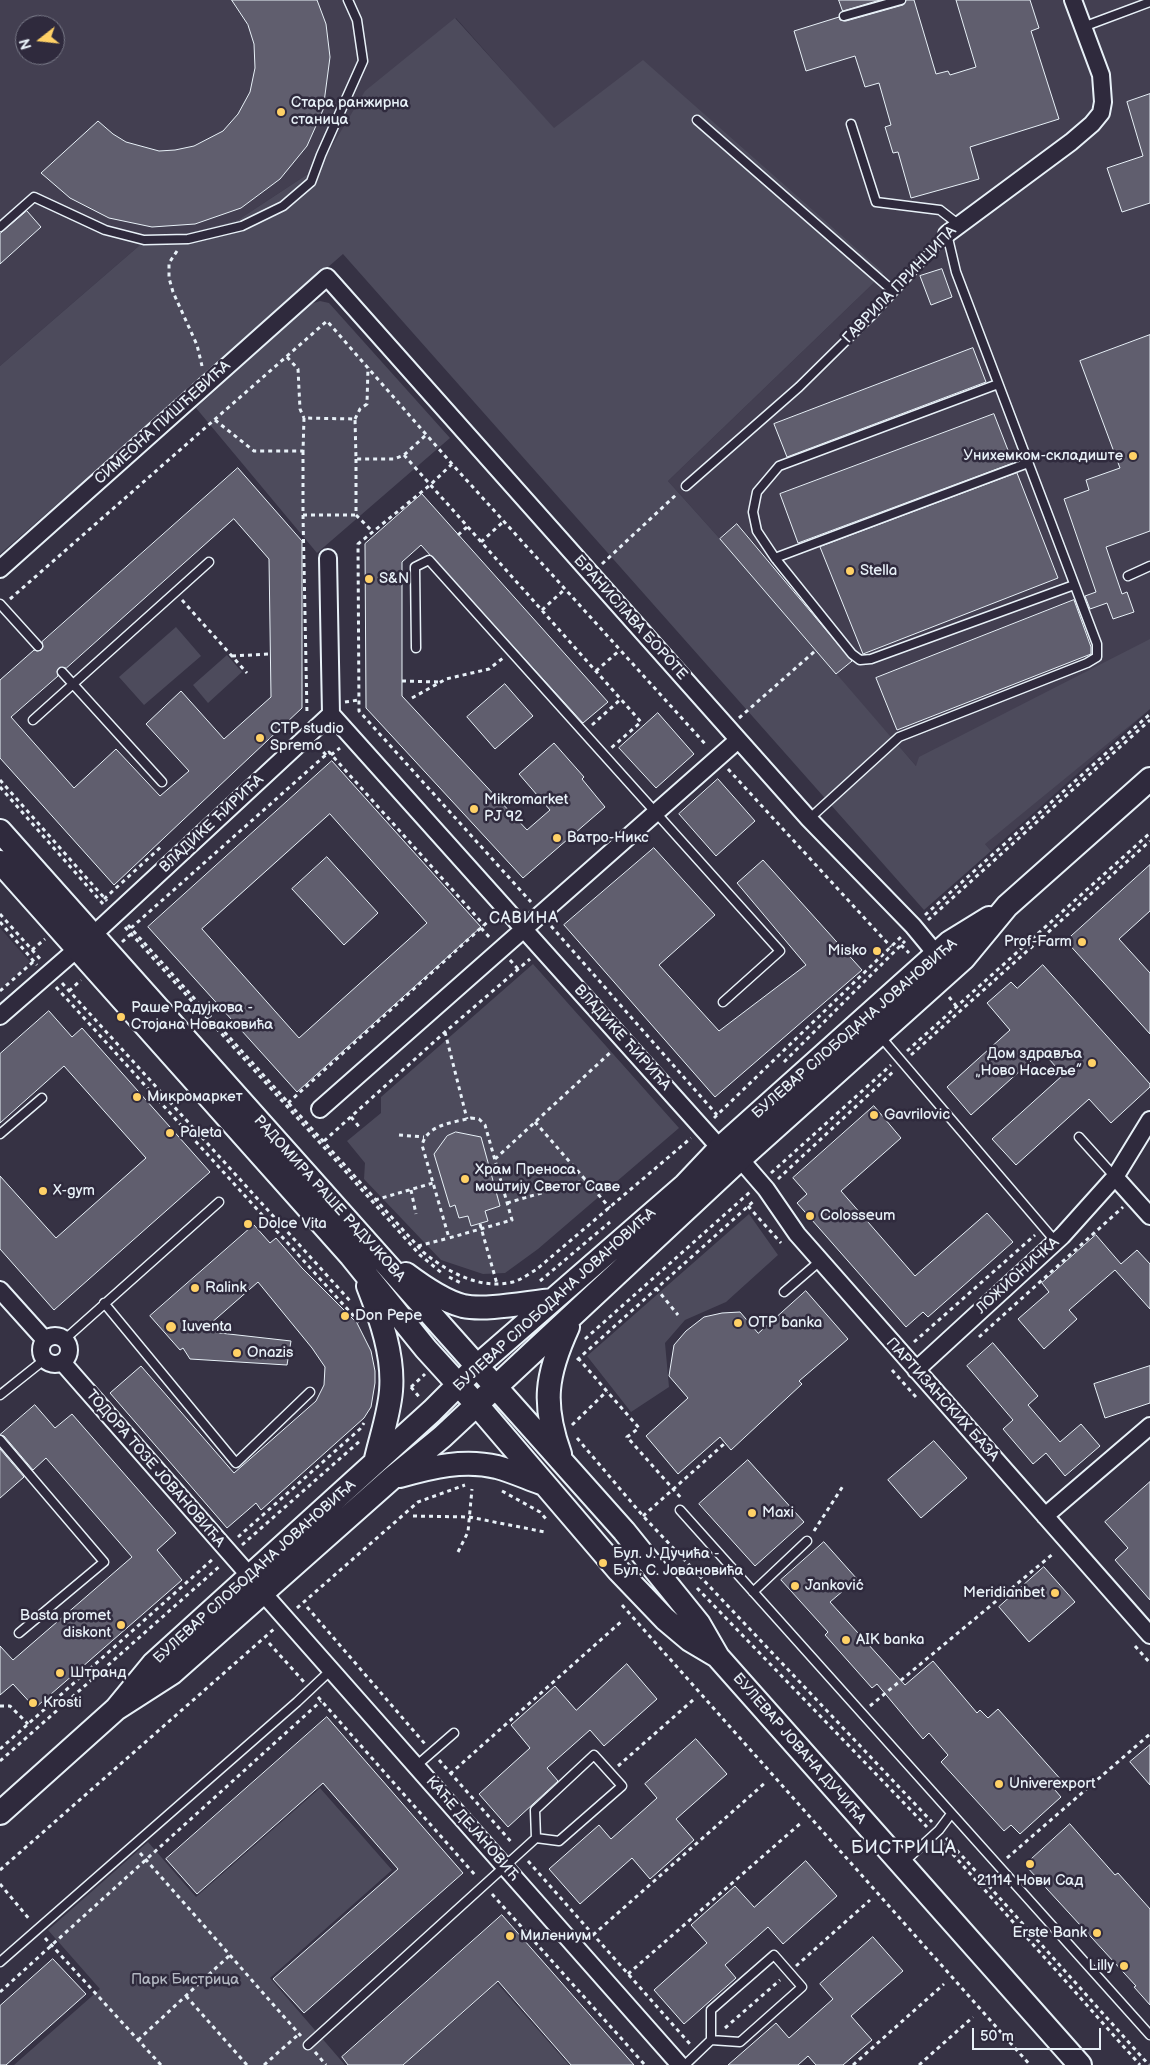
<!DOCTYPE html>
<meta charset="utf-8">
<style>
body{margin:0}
#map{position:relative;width:1150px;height:2065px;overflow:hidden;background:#363244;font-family:"Balsamiq Sans",sans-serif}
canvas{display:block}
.north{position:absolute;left:15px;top:15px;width:50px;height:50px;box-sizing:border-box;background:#2f2a3d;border:1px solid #797a88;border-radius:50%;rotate:254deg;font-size:14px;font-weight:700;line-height:20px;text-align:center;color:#e8f1f8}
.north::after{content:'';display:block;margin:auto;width:18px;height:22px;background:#ffd166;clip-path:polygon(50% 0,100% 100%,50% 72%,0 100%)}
.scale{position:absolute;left:972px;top:2028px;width:129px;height:22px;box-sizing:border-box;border:2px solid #e8f1f8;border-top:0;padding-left:6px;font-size:15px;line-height:18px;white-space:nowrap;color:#e8f1f8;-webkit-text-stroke:4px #2f2a3d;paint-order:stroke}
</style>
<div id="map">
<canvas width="1150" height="2065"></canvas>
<div class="north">N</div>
<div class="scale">50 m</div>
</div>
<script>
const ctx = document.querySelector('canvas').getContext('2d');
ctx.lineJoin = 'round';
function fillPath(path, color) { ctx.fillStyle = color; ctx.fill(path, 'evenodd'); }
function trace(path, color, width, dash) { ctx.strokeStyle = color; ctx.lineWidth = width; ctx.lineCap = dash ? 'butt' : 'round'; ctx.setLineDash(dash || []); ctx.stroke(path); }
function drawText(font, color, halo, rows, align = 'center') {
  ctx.font = font + ' "Balsamiq Sans",sans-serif'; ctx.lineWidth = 5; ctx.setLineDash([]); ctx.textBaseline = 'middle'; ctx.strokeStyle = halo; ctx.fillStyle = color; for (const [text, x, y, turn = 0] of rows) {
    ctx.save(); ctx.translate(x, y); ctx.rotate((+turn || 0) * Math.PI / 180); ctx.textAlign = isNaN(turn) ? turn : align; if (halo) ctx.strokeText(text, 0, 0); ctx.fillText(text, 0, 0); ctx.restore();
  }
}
fillPath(new Path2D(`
 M0,0h1150v709l-159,142 -155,-176 17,-16 -115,-135 -18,15 -52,-58 216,-208 -330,-144 -98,-111 -136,148 -82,54 -98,25 -140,121zM25,25h30v30h-30z
 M0,928l30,34 -30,27z`), '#433f51');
fillPath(new Path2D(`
 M455,18l99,110 89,-68 241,213 -216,208 52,58 196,227 3,-9 231,-118v70l-165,135 6,7 -67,59 -581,-656 -343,300v-188l140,-121 98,-25 82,-54 45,-75z
 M320,301l9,2 121,135 -133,115 -121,-145 114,-104z
 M176,627l25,29 -57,49 -25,-28z
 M227,655l15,17 -34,31 -15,-18z
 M533,964l146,164 -141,121 -33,24 -22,1 -42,-14 -77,-81 1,-16 -18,-22 34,-28v-16z
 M749,1214l29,41 -52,47 -41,18 -20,23 4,44 -38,25 -44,-56z
 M320,1788l72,82 -122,108 75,87h-331l86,-76 -52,-59 100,-88 48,55z
 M497,1983l72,82h-165z`), '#4d4b5c');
const building = new Path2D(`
 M232,0h85l9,24 4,33 -7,53 -16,36 -27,33 -39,29 -46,16 -43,3 -43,-9 -39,-20 -29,-25 57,-52 15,13 13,8 33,9 16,-1 19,-4 29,-15 15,-17 12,-22 5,-24 -1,-24 -6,-19z
 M839,0h41l-37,11z
 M906,0h8l22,74 12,-3 2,4 26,-8 -20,-67h74l9,28 -8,3 28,88 -89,28 9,32 -68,19 -13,-46 -5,1 -8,-26 6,-2 -12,-42 -14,4 -10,-31 -49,15 -12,-40 45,-14 1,3 6,1 57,-16z
 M1150,94v109l-28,9 -15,-44 36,-12 -16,-54z
 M27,211l14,16 -41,37v-30z
 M942,269l10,28 -21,8 -11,-29z
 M1150,335v196l-44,16 16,47 5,-2 7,20 -21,7 -6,-16 -17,6 -5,-13 11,-4 -32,-93 25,-9 -3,-10 34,-12 -40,-107z
 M973,348l13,34 -199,75 -13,-33z
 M994,414l19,49 -215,80 -18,-49z
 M238,468l64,73v167l-188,177 -114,-127v-78l34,-30 3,1 4,-1 2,-3 -1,-5zM234,519l35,40 2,138 -47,42 -43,-48 -35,33 43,47 -29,25 -44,-47 -42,39 -63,-71 47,-41 -1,-5 2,-3h7z
 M1017,473l41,105 -195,76 -43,-107z
 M422,494l186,208 -25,21 -162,-178 -19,17v134l125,134 23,-20 -31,-36 35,-31 30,34 -2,2 23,28 -82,71 -157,-170 -1,-164z
 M737,524l115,137 -16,13 -116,-135z
 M1074,600l17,47v7l-194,76 -21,-52z
 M505,684l28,32 -38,33 -28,-32z
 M658,713l36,41 -38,34 -37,-40z
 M332,761l149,166 -184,165 -149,-165zM330,814l97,109 -128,115 -97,-109z
 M718,779l37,42 -39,35 -37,-42z
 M654,848l61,67 -56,50 60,66 87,-66 -69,-82 26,-23 99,110 -147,127 -151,-172z
 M327,857l51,56 -34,32 -52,-56z
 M1150,865v46l-31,28 31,34v61l-84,-93z
 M1043,965l107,119v3l-39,36 -22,-24 -73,66 -24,-26 71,-64 -21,-24 -71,64 -24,-28 63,-57 -23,-27 24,-21 6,6z
 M49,1011l23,26 10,-9 128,144 -156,138 -54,-61v-73l56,62 90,-80 -82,-92 -64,57v-69z
 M874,1106l27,32 -60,53 74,85 72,-63 26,29 -85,75 -5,-5 -17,15 -109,-124 10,-9 -14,-16z
 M456,1132l25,5 19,69 -15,5 3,10 -17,5 -3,-10 -9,2 -4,-13 -5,2 -16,-53 13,-18z
 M254,1225l16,18 6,-5 26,30 55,55 14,28 4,20v12l-4,24 -7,11 -103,92 -5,-7 -29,25 -117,-135 31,-27 93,107 82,-72 8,-16 1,-18 -13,-19 -54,-66 -56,49 89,10 -4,24 -97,-6 -7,-11 -3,2 -30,-34z
 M1096,1235l25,29 16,-14 13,14v45l-35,-39 -46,40 8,9 -33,30 -26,-30 31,-27 -7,-9z
 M806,1291l42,48 -49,42 3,3 -71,66 -11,-13 -42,37 -32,-38 42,-38 -19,-22 5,-31 12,-14 18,-14 18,-4 18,-1 18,21z
 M993,1343l45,53 -10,9 32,37 21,-18 19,22 -35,30 -19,-23 -13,11 -30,-35 10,-9 -46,-54z
 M1150,1366v37l-45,15 -11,-34z
 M35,1405l20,23 17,-14 104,119 -19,17 25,30 -147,128 -22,-24 -13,11v-49l13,14 119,-103 -86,-99 -13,12 -29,-34 -4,-1z
 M934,1441l33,37 -46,40 -33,-38z
 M0,1449l24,28 -24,21z
 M748,1460l56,62 -49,44 -56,-62z
 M1150,1482v118l-35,-40 13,-12 -23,-26z
 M824,1542l33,37 -27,23 75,83 28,-24 44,52 3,-3 8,8 10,-9 65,73 -8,8 6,7 -41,37 -9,-9 -7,6 -63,-69 7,-7 -19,-22 -6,6 -46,-55 -5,4 -47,-53 3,-3 -47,-52z
 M1044,1567l31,35 -46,40 -30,-35z
 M627,1664l30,35 -53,47 -14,-16 -43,38 11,13 -50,46 -29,-33 51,-46 -19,-23 44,-39 21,24z
 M327,1717l136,156 -159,140 -31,-34 125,-110 -75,-86 -126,111 -31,-35z
 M696,1739l31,35 -51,45 18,21 -44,39 -18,-21 -52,46 -31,-35 50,-44 12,14 46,-41 -12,-14z
 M1150,1745v40l-20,-23z
 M1070,1824l45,51 3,-2 32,36v96l-16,-18 2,-1 -111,-121z
 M806,1861l31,35 -54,48 -15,-17 -43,38 11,13 -52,46 -30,-34 53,-47 -16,-18 44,-39 19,21z
 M502,1915l132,150h-63l-73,-84 -95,84h-55l-6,-8z
 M873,1937l30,34 -52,45 21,24 -29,25h-27l-8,-9 -10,9h-70l48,-42 13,15 44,-39 -13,-15z
 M53,1959l33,35 -80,71h-6v-59z`);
fillPath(building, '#605e6e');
trace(building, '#e8f1f8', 1);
const lane = new Path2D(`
 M844,16l57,-16
 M1083,27l67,-25
 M697,120l196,171
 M851,124l25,78 64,8 18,14
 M0,227l34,-30 71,33 39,10 44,-1 54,-13 41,-20 28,-24 10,-27 42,-94 -6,-41 -9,-20
 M998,384l-219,82 -22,26 -4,20 4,19 18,27 77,96 8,6 11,-1 203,-74
 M686,486l113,-99 73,-72 75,-81 9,38 141,372v13l-10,6 -188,74 -90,82
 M775,558l253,-95
 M1128,576l22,-10
 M0,604l38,42
 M416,648l-1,-81 14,-7 351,391 -57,51
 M62,672l100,110
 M33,720l176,-158
 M880,1036l176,206
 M0,1134l42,-36
 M1079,1137l36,40
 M784,1292l36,-31
 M104,1303l132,160 74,-71
 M64,1340l155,-138
 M0,1395l44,-35
 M0,1440l104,122 -85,71
 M680,1510l470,525
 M753,1592l54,-51
 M416,1766l38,-33
 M903,1863l36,-33 12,-16
 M0,1962l297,-260 34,-32
 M308,2045l228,-207 23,3 63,-55 -28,-31 -59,55 1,28
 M685,2065l26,-25 29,2 62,-55 -28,-32 -63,55v30`);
const street = new Path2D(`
 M947,234l124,-92 21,-18 9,-11 2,-11 -2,-27 -28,-75
 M328,558l3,156
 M0,569l327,-292 482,542 104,107 24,29
 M0,1016l93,-81 238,-221 389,434
 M320,1109l418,-369
 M740,1159l26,30 31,45 353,401
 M1115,1177l35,39
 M0,1290l45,50
 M41 1350a14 14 0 1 1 28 0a14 14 0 1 1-28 0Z
 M62,1362l187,213
 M916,1370l146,-134 53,-59 35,-57
 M1045,1516l105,-90
 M263,1593l417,472`);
const secondary = new Path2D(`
 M0,831l624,700 75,93 19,33 362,408
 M0,862l351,394 75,93 51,56 142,166 46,48 25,21 27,16
 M406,1274c16,12 37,27 57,32 23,5 66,-4 90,-6
 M368,1286c13,33 26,70 23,105 -2,24 -11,49 -16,72
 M560,1454c-18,-50 -14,-79 8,-127
 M400,1476c32,-9 64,-17 97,-9 15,4 30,11 44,16
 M116,1709l56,-36 220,-195 50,-41 298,-278 224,-201 43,-52 143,-127
 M0,1813l116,-104 37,-45 279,-253 45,-45 208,-181 35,-37 230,-206 39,-24`);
trace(lane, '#e8f1f8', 11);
trace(street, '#e8f1f8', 20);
trace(secondary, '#e8f1f8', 26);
trace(new Path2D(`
 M177,251l-8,12v15l4,14 24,53 5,21
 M287,357l11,12 2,40 4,9
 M355,419l5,-10 7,-5 1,-37
 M215,420l39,31h49l1,-33 51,1 1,40h38l10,-4 22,-20
 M303,451v64h53
 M404,455l237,267 -30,26
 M356,459v56l17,17
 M452,464l-22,21 -72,59 1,167 172,191
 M303,515l4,199
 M458,535l9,-8
 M481,542l23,-21
 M602,564l76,-71
 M10,599l317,-278 125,143 255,282
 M182,600l65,73
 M542,610l23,-21
 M232,656l38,-2
 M596,671l24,-21
 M402,681l38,1
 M412,698l34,-19 43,-10 14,-11
 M345,702l14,-2
 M739,718l76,-67
 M592,725l29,-26
 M318,746l8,9
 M331,755l9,-7
 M728,769l163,178
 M0,780l107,121
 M0,787l103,117
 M104,899l59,-54
 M0,914l41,46
 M925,915l225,-201
 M928,920l222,-200
 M0,922l37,43
 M128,925l295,327c25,20 56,38 90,30 8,-2 17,-9 24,-13l154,-131
 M551,926l166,189
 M125,927l206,228 89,100 23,19
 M131,928l198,-176 155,173
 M481,928l10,11
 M122,942l9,-8
 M901,945l8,8
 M32,950l13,-11
 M510,960l8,9
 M62,983l290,320
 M56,987l304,336
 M0,991l34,-30
 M69,991l12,-11
 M949,997l8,10
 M445,1032l22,87
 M907,1051l243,-218
 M911,1055l239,-214
 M784,1062l121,-121
 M288,1103l205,-186
 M351,1117l10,12
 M471,1118l8,1 6,6 27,95 -63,18 -27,-93c6,-21 30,-22 49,-27z
 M714,1118l188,-182
 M535,1122l75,86
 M399,1135l25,2
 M324,1141l121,-109 85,-73
 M495,1159l117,-108
 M771,1173l120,-108
 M778,1179l116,-108
 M411,1190l5,24
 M375,1200l58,-17
 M507,1203l79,-23
 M748,1206l33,37
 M480,1224l17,60
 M418,1246l31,-8
 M449,1277l12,6
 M540,1281l70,-59
 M656,1288l22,27
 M979,1337l144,-130
 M585,1339l165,-147
 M914,1342l121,-107
 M578,1358l61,70 -12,9 55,62
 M577,1360l178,-160
 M892,1370l24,27
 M411,1387l9,11
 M411,1387l14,-13
 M572,1425l35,-34
 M577,1438l66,78 289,306
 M502,1491l38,21 7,8
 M413,1516l56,1 76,15
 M643,1516l81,-72
 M814,1531l29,-45
 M238,1537l122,-108 4,-6
 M242,1545l119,-105
 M458,1552l10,-20 4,-43
 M697,1588l230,239
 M622,1605l408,460
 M307,1607l118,137
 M297,1608l121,-106 47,-17
 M269,1643l35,39
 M1135,1646l15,17
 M318,1697l158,179
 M0,1706h10l18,18
 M870,1706l184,-153
 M0,1749l214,-191
 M439,1760l74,84
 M0,1761l221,-196
 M618,1766l75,-66
 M450,1774l173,-154
 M946,1838l203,227
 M942,1842l198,223
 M140,1853l161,183
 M1007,1858l143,-124
 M528,1861l162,183
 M0,1870l274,-241
 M0,1884l30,36
 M492,1894l153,171
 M593,1935l173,-153
 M45,1938l116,127
 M796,1966l74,-66
 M628,1974l174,-152
 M0,1992l321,-291
 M186,1996l61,69
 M725,2028l55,-48
 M138,2040l92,-85
 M315,2052l11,13
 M264,2065l35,-31
 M853,2065l91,-81
 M919,2065l54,-48`), '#e8f1f8', 3, [4, 4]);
trace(lane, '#2f2a3d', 8);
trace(street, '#2f2a3d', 16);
trace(secondary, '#2f2a3d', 22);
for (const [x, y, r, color] of [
 [281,112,5,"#ffd166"],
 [1133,456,5,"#ffd166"],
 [850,571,5,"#ffd166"],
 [369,579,5,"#ffd166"],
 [260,738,5,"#ffd166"],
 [474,809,5,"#ffd166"],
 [557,838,5,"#ffd166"],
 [1082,942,5,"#ffd166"],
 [877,951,5,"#ffd166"],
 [121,1017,5,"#ffd166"],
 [1092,1063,5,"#ffd166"],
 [137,1097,5,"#ffd166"],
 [874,1115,5,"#ffd166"],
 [170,1133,5,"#ffd166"],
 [465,1179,5,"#ffd166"],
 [43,1191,5,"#ffd166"],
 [810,1216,5,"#ffd166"],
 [248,1224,5,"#ffd166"],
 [195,1288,5,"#ffd166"],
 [345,1316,5,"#ffd166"],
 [738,1323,5,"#ffd166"],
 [171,1327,6,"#ffd166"],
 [237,1353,5,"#ffd166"],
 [752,1513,5,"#ffd166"],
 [603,1563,5,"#ffd166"],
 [795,1586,5,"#ffd166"],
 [1055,1593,5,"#ffd166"],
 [121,1625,5,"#ffd166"],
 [846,1640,5,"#ffd166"],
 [60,1673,5,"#ffd166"],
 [33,1703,5,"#ffd166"],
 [999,1784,5,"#ffd166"],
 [1030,1864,5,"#ffd166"],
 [1097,1933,5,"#ffd166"],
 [510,1936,5,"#ffd166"],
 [1124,1966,5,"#ffd166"]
]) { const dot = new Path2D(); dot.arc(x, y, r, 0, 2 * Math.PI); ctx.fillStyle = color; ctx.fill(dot); trace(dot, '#2f2a3d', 2); }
drawText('15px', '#e8f1f8', '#2f2a3d', [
 ["Стара ранжирна",291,103],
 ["станица",291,120],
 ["Унихемком-складиште",1123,456,"right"],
 ["Stella",860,571],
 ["S&N",379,579],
 ["CTP studio",270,729],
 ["Spremo",270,746],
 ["Mikromarket",484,800],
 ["PJ 92",484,817],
 ["Ватро-Никс",567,838],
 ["Prof-Farm",1072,942,"right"],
 ["Misko",867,951,"right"],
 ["Раше Радујкова -",131,1008],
 ["Стојана Новаковића",131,1025],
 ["Дом здравља",1082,1054,"right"],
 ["„Ново Насеље”",1082,1071,"right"],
 ["Микромаркет",147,1097],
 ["Gavrilovic",884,1115],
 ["Paleta",180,1133],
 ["Храм Преноса",475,1170],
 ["моштију Светог Саве",475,1187],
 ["X-gym",53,1191],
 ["Colosseum",820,1216],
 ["Dolce Vita",258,1224],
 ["Ralink",205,1288],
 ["Don Pepe",355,1316],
 ["OTP banka",748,1323],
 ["Iuventa",182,1327],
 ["Onazis",247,1353],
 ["Maxi",762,1513],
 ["Бул. Ј. Дучића -",613,1554],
 ["Бул. С. Јовановића",613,1571],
 ["Janković",805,1586],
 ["Meridianbet",1045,1593,"right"],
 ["Basta promet",111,1616,"right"],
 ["diskont",111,1633,"right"],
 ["AIK banka",856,1640],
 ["Штранд",70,1673],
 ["Krosti",43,1703],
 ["Univerexport",1009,1784],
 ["21114 Нови Сад",1030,1881,"center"],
 ["Erste Bank",1087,1933,"right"],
 ["Милениум",520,1936],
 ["Lilly",1114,1966,"right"]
], 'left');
drawText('15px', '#e8f1f8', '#2f2a3d', [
 ["ГАВРИЛА ПРИНЦИПА",900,285,-46],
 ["СИМЕОНА ПИШЋЕВИЋА",163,423,-42],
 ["БРАНИСЛАВА БОРОТЕ",630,618,48],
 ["ВЛАДИКЕ ЋИРИЋА",212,824,-43],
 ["БУЛЕВАР СЛОБОДАНА ЈОВАНОВИЋА",855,1029,-41],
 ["ВЛАДИКЕ ЋИРИЋА",622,1038,48],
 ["РАДОМИРА РАШЕ РАДУЈКОВА",329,1199,48],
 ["ЛОЖИОНИЧКА",1018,1276,-42],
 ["БУЛЕВАР СЛОБОДАНА ЈОВАНОВИЋА",555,1300,-42],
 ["ПАРТИЗАНСКИХ БАЗА",942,1400,48],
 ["ТОДОРА ТОЗЕ ЈОВАНОВИЋА",155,1469,49],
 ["БУЛЕВАР СЛОБОДАНА ЈОВАНОВИЋА",255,1572,-42],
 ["БУЛЕВАР ЈОВАНА ДУЧИЋА",799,1749,49],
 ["КАЋЕ ДЕЈАНОВИЋ",472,1829,49]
]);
drawText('15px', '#b2b7c1', '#2f2a3d', [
 ["Парк Бистрица",185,1980]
]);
ctx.letterSpacing = '1px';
drawText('16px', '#e8f1f8', '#2f2a3d', [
 ["САВИНА",524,919]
]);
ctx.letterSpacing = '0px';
ctx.letterSpacing = '1px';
drawText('18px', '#e8f1f8', '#2f2a3d', [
 ["БИСТРИЦА",904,1848]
]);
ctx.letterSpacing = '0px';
</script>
